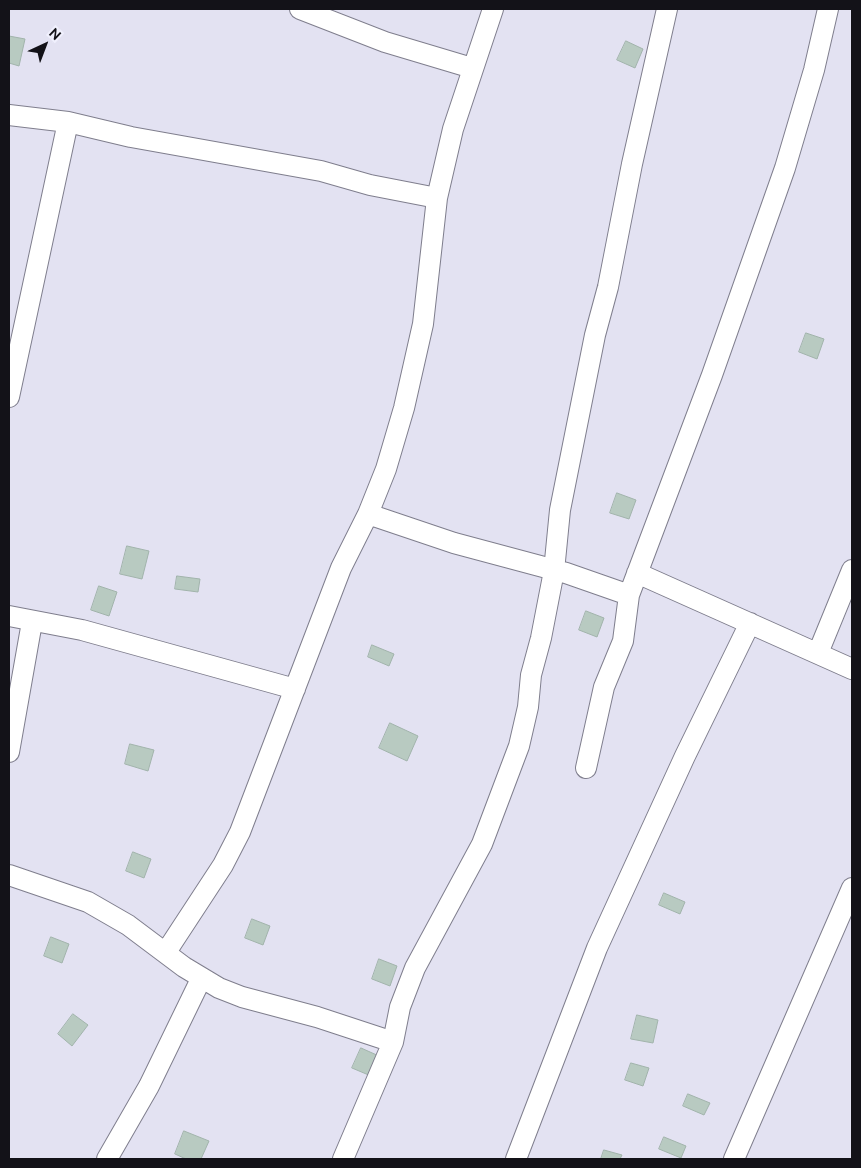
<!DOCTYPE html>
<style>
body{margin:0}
#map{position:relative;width:861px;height:1168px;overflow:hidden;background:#e3e2f2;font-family:Ubuntu,sans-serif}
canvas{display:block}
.frame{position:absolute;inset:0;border:10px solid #131218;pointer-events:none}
.north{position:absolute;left:20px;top:20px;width:50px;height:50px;-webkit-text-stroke:4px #f0f0fd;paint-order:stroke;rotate:43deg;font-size:14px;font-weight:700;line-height:20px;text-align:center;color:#131218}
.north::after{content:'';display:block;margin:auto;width:18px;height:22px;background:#131218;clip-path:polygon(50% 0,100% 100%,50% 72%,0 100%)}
</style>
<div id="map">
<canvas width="861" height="1168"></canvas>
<div class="frame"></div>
<div class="north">N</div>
</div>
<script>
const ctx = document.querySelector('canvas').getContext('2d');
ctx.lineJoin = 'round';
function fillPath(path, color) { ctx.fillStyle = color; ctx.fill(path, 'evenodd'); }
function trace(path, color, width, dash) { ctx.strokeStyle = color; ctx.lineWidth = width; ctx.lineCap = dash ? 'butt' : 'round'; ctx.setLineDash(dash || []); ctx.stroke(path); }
const building = new Path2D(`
 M9,36l16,3 -6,27 -10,-3z
 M626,41l17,8 -8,19 -18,-8z
 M806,333l18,6 -7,20 -18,-7z
 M617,493l19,7 -7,19 -19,-6z
 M127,546l22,5 -7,28 -22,-5z
 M177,576l23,3 -2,13 -23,-3z
 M99,586l18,6 -8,24 -18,-6z
 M586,611l18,7 -7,19 -18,-7z
 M372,645l22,9 -5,12 -21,-9z
 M390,723l28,13 -11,25 -28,-13z
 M130,744l24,6 -6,21 -23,-7z
 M133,852l18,7 -7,19 -18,-7z
 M664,893l21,9 -5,12 -21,-9z
 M252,919l18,7 -7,19 -18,-7z
 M51,937l18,7 -7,19 -18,-7z
 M379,959l18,7 -7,20 -18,-7z
 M73,1014l15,11 -16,21 -14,-12z
 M637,1015l21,5 -5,23 -22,-4z
 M361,1048l18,8 -8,20 -19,-8z
 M631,1063l18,5 -6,18 -18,-6z
 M688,1094l22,9 -6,12 -21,-9z
 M184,1131l25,10 -8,18h-15l-11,-5z
 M664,1137l22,9 -5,12 -22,-9z
 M604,1150l18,5 -2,4h-19z`);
fillPath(building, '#b8cac1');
trace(building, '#a1b3ab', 1);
const minor = new Path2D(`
 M300,9l85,33 87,26
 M9,115l59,7 63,15 190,34 49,14 67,13
 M9,397l59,-275
 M368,514l86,29 112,30 63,22
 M637,573l215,96
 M9,616l73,14 213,59
 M818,653l34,-83
 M9,752l23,-130
 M586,768l18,-81 19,-46 6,-46 83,-220 73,-207 29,-98 14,-61
 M9,875l79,27 40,23 56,42 35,21 23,9 75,20 76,25
 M166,952l57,-87 17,-33 101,-264 27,-54 18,-45 18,-61 19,-84 14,-126 16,-69 40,-120
 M107,1159l42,-73 52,-107
 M343,1159l50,-117 7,-35 15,-39 67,-124 37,-98 9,-39 3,-32 10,-37 13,-67 6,-61 35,-175 13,-48 24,-123 35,-155
 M516,1159l81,-211 88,-192 65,-133
 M734,1159l118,-271`);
trace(minor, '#7f7e8d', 22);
trace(minor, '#fff', 20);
</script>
